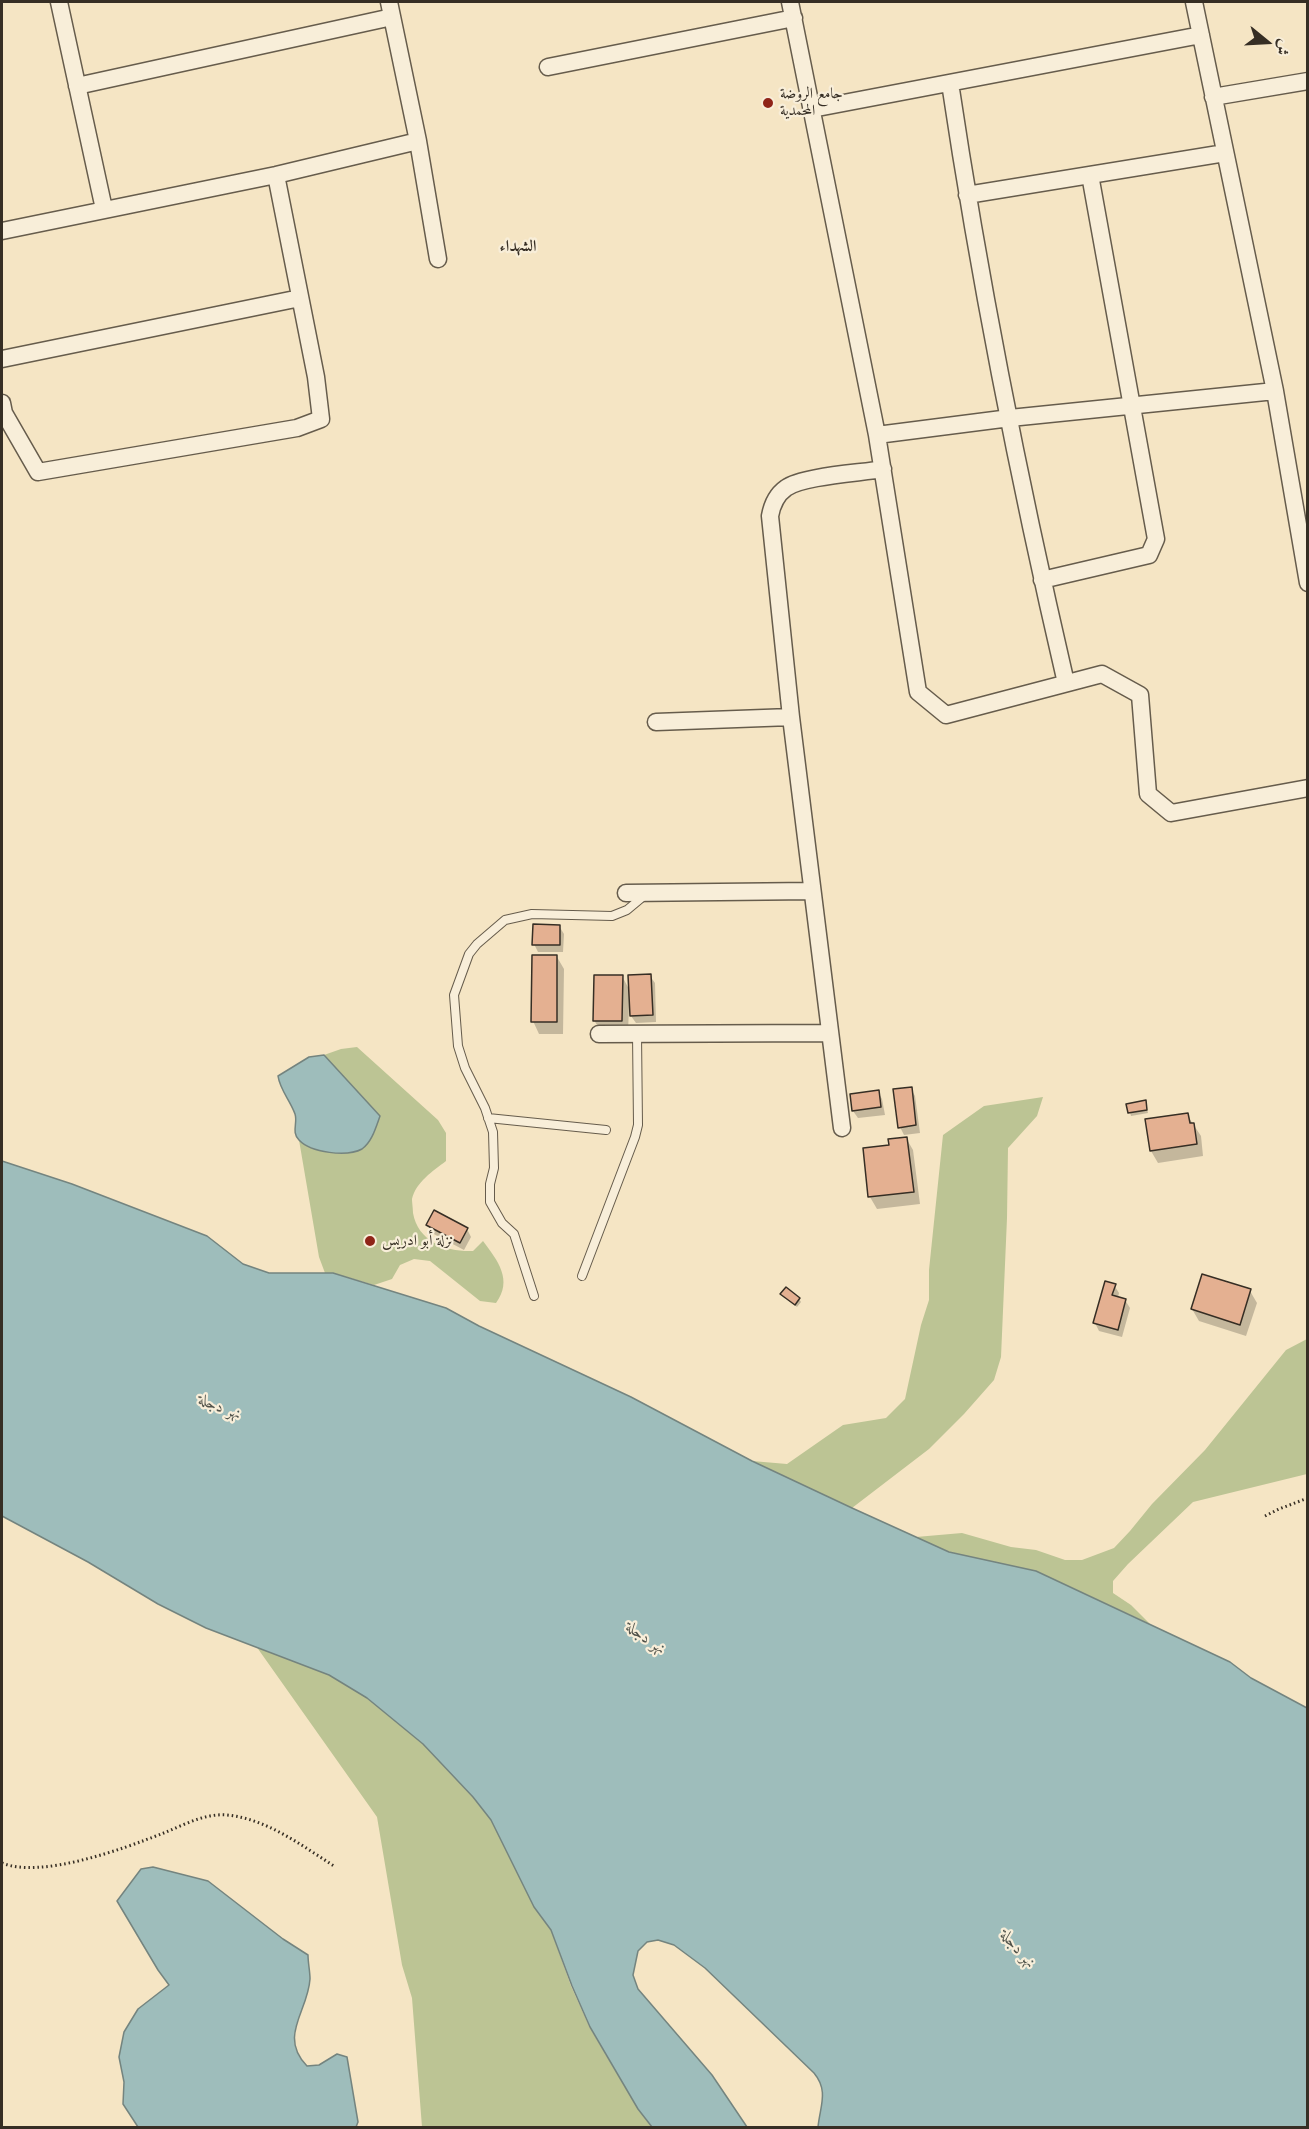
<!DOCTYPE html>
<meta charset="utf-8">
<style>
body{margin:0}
#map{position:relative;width:1309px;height:2129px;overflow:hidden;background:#f5e5c4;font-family:"Libre Caslon Text",Amiri,serif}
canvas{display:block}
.frame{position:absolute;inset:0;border:3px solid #362e24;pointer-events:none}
.north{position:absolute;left:1237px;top:12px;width:60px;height:60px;-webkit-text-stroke:4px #f8eed9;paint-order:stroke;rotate:108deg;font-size:16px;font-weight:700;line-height:24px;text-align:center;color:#362e24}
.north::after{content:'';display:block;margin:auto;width:21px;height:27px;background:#362e24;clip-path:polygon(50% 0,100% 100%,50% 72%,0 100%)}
</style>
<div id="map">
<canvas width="1309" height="2129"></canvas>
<div class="frame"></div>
<div class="north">ش</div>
</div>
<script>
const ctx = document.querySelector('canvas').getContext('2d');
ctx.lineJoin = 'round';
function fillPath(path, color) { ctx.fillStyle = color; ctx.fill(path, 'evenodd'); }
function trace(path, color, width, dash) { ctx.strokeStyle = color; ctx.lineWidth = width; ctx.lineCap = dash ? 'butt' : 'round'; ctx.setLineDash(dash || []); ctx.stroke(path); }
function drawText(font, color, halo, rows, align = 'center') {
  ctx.font = font + ' "Libre Caslon Text",Amiri,serif'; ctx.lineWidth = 4.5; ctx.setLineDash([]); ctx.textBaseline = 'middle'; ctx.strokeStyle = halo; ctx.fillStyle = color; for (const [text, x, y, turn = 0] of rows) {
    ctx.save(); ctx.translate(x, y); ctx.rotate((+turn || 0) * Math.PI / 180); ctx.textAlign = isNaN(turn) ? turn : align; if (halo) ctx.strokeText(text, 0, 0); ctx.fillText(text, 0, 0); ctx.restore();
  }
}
fillPath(new Path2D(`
 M357,1047l81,73 8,13v28c-13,10 -30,21 -34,38 0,3 1,10 1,14 5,29 34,39 60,38l10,-10c15,20 30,39 13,62l-16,-2 -50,-40 -16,-2 -14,6 -8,14 -18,6 -41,-12h-8l-6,-16 -20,-117c14,9 28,12 44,14l37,-38 -56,-61 17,-6z
 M1043,1097l-6,19 -29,32 -1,70 -6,139 -7,23 -30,34 -35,35 -77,59 -100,-47 35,3 56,-39 43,-7 19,-19 16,-74 8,-25v-30l14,-135 41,-29z
 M1307,1339v135l-114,28 -65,62 -15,17v12l18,12 19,19 -114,-53 -87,-19 -33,-15 46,-4 49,14 25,3 29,10h17l32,-12 16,-17 22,-27 53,-54 81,-100z
 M256,1646l73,29 38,23 56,46 50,53 18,23 43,87 17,23 20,56 19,42 48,81 14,18h-230l-10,-129 -10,-33 -25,-148z`), '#bcc494');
const water = new Path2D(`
 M324,1055l56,61c-4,11 -8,26 -18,33 -15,8 -51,4 -63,-9 -8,-8 -1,-17 -4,-26 -5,-14 -15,-24 -17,-38l31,-19z
 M2,1161l70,23 135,52 36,28 26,9h64l113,35 33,18 152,71 121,64 100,47 97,44 87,19 194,91 21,16 56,30v419h-489c2,-21 11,-36 -4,-54l-109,-105 -31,-23 -16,-5 -11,2 -9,9 -5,24 5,14 74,86 35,52h-95l-14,-18 -48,-82 -18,-41 -21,-56 -17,-23 -43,-87 -18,-23 -50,-53 -56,-46 -38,-23 -123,-47 -48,-24 -70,-42 -86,-46z
 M153,1867l55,14 75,58 25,16c0,8 2,16 2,24 -2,33 -32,57 -3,87l12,-1 18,-11 10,3 11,65 -2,5h-218l-15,-23 1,-22 -5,-25 5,-25 14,-23 31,-24 -11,-15 -41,-69 24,-32z`);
fillPath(water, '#9ebdbb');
trace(water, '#74847f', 1.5);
fillPath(new Path2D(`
 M559,926l5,8 -1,18h-25l-4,-8z
 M557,957l7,12 -1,65h-24l-6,-13z
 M622,976l8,15 20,-15 5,7 1,39 -20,1 -5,-7v-10h-2l-1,27 -27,-1 -7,-12z
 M911,1089l4,7 5,37 -16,2 -4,-8z
 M878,1092l4,7 3,16 -27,3 -5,-7z
 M1145,1102l3,11 -17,3 -3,-11z
 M1187,1115l14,21 2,20 -45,7 -7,-12z
 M906,1138l7,12 7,54 -43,5 -7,-12 -6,-48 26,-3z
 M428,1225l39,4 4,8 -7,13 -32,-17z
 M1114,1285l5,8 -1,5 7,2 5,8 -8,29 -23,-6 -4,-8z
 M1250,1291l7,12 -11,33 -47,-15 -7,-12z
 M782,1295l17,4 2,3 -4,5z`), '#0003');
const building = new Path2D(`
 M533,924l27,1v20h-28z
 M532,955h25v67h-26z
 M651,974l2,41 -23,1 -2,-41z
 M594,975h29l-1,46h-29z
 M912,1087l4,38 -18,3 -5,-39z
 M879,1090l2,17 -29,4 -2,-17z
 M1146,1100l1,10 -19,3 -2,-9z
 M1188,1113l2,10h4l3,21 -47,7 -5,-32z
 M907,1137l7,55 -46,5 -5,-49 26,-3 -1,-6z
 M434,1210l34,18 -8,15 -34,-18z
 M1202,1274l49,15 -11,36 -49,-16z
 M1105,1281l11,3 -4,11 14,4 -8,31 -25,-7z
 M786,1287l14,11 -5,7 -15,-11z`);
fillPath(building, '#e4b091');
trace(building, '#362e24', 1.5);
const service = new Path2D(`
 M488,1118l118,12
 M582,1276l53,-139 3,-12 -1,-91
 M534,1296l-20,-62 -12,-11 -12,-21v-18l4,-16 -1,-36 -8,-24 -20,-40 -7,-22 -4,-51 15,-41 8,-10 28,-24 27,-6 80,2 15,-6 18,-15`);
const minor = new Path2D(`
 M59,2l45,207
 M389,2l29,139 20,118
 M790,2l87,433 41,257 28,23 156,-41 38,21 8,99 23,19 137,-25
 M1194,2l81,389 33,192
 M548,67l246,-49
 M950,83c30,201 70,402 116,600
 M77,86l315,-69
 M1213,97l95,-16
 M812,109l389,-74
 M967,195l258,-42
 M2,231l274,-56 142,-34
 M2,359l298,-61
 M2,403l2,10 34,59 259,-44 24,-9 -5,-42 -40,-202
 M877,435l133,-17 265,-27
 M1042,580l107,-25 7,-16 -66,-364
 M656,722l135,-5
 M626,893l186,-2
 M599,1034l231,-1
 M842,1128l-51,-411 -21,-201c2,-11 6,-21 16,-28 16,-12 75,-15 97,-19`);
trace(service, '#665c4c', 10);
trace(minor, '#665c4c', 19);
trace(new Path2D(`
 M1265,1516l14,-7 29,-11
 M2,1863c39,16 121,-14 159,-29 21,-8 43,-21 66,-19 40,4 74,30 107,51`), '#362e24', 3, [1.5, 3]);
trace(service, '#f8eed9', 8);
trace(minor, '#f8eed9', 16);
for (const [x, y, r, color] of [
 [768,103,6,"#8f2418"],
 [370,1241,6,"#8f2418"]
]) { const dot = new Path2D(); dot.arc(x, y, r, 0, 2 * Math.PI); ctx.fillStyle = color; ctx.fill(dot); trace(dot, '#f8eed9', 2); }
drawText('15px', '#362e24', '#f8eed9', [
 ["جامع الروضة",780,94],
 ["المحمدية",780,111],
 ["نزلة أبو ادريس",382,1241]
], 'left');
drawText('bold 16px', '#362e24', '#f8eed9', [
 ["الشهداء",518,246]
]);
drawText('italic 16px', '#50524a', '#f8eed9', [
 ["نهر دجلة",220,1407,21],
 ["نهر دجلة",646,1638,35],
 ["نهر دجلة",1018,1949,48]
]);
</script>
